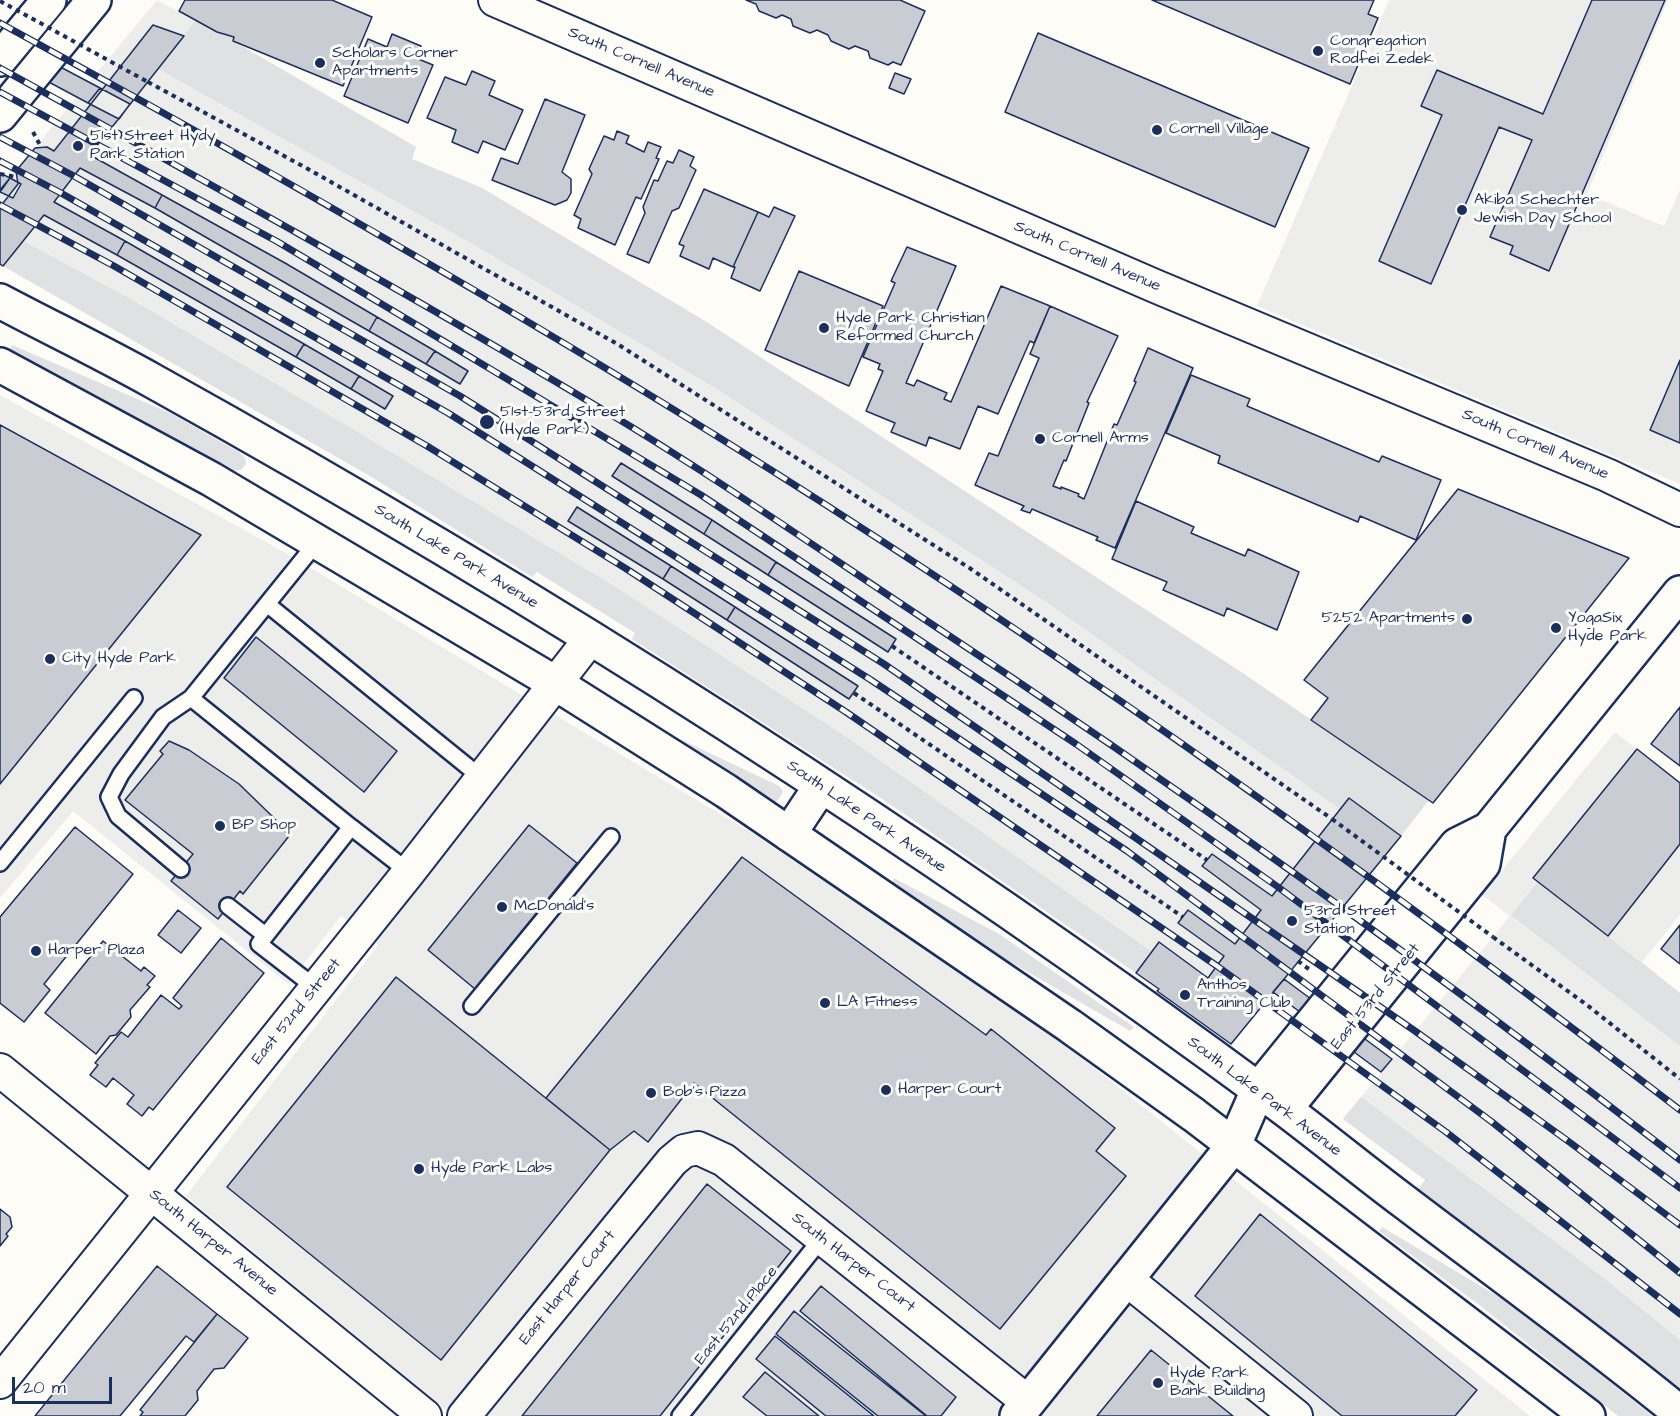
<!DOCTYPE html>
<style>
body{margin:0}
#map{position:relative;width:1680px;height:1416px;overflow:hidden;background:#fdfcf7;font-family:"Architects Daughter",sans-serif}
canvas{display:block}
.scale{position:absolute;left:12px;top:1377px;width:100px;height:27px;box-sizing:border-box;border:3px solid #1b2f5e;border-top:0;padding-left:8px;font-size:18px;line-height:21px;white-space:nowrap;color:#1b2f5e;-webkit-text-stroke:4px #fdfcf7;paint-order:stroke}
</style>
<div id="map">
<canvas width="1680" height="1416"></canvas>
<div class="scale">20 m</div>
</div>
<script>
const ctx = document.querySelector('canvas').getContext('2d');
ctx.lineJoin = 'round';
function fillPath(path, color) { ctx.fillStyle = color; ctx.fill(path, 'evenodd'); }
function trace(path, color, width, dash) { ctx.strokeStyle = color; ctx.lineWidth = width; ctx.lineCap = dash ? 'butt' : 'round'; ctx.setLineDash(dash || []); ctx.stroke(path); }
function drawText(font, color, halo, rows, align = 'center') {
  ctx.font = font + ' "Architects Daughter",sans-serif'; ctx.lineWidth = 6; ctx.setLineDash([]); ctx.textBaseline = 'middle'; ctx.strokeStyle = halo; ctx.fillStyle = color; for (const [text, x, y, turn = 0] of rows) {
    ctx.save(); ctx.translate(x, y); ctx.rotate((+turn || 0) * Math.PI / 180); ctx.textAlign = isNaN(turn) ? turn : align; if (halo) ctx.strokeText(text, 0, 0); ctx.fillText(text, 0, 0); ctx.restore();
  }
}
fillPath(new Path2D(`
 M157,0l60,32 17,5 -1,4 183,106 -4,12 70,29 223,133 539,353 185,126 -198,244 -74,-53 1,-3 -22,-15 -255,-175 -249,-159 3,-6 -98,-61 -5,5 -162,-101 -370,-212v-74z
 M1389,0h279l-81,194 77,32 16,-36v294l-423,-178z
 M0,395l284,157 471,283 297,199 478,382h-1077l-267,-220 192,-251 -37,-29 -53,68 -215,-173 -73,87z
 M1615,732l65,52v131l-38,47 38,31v401l-255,-214 -82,-61 167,-203 -28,-21z`), '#edeeec');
fillPath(new Path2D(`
 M196,20l21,12 17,5 -1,4 183,106 -4,12 70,29 223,133 539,353 185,126 -28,36 -52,-38 -9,11 -295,-208 -328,-212 -239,-142 -320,-178z
 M23,241l104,56 217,127 270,162 234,152 304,214 -16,21 -255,-175 -249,-159 3,-6 -98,-61 -5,5 -162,-101 -367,-210z
 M12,345l158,68 69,39 6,6 1,6 -5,6 -7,1 -224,-121z
 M680,739l99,47 4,5 -2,5 -5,6h-7l-91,-58z
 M894,878l105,56 135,93 -4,4 -147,-85 -92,-62z
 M1538,882l142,111v53l-169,-131z
 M1361,1097l244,182 75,61v54l-263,-203 8,-11 -82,-61z
 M1382,1227l137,82 133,107h-34l-136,-109 -103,-76z`), '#e0e1e3');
const building = new Path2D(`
 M185,0h147l40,17 -29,69 -110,-45 1,-4 -17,-5 -38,-21z
 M746,0h154l25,11 -24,54 -8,-3 -5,3 -18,-7 -2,-7 -13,-5 -6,3 -18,-8 -3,-6 -11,-5 -7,3 -17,-7 -2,-7 -9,-4 -6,3 -17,-7 -3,-7z
 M1152,0h222l-6,14 10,4 -28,66z
 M1592,0h73l-116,271 -39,-17 3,-8 -23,-9 42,-97 -33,-13 -68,157 -52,-23 63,-146 -21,-9 16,-36 106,44z
 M153,25l31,11 -94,119 72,40 -7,13 -75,-40 -26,34 71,39 -8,14 -73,-40 -41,51 -3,-2v-57l18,-23 -2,-13 19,-23 12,-1 7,4z
 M1038,33l271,115 -34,79 -270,-115z
 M392,34l29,12 -5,12 17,7 -25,58 -64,-27 24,-57 19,8z
 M0,35l100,53 -12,15 -88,-47z
 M472,71l23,10 -6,14 34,15 -18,40 -22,-9 -5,12 -26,-11 4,-12 -29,-12 18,-41 21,8z
 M895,73l16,6 -7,15 -15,-6z
 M100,88l30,16 -11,15 -31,-16z
 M545,99l40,16 -23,57 9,7v14l-4,7 -12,5 -63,-25 9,-22 17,6z
 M617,131l12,5 -3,7 18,9 4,-10 13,5 -5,11 3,1 -18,40 -5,-2 -21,48 -37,-17 3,-9 -7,-4 18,-41 -3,-5 15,-33 10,4z
 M679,150l15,7 -4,9 6,4 -17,38 -7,3 -23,52 -22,-9 18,-41 -2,-6 11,-27 4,1 9,-20 6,2z
 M0,173l10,5 -10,12z
 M10,178l11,6 -8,14 -13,-6z
 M704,189l54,23 -25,55 -20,-9 -4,11 -29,-13 4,-10 -5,-2z
 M162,195l123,68 92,54 -8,14 -214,-123z
 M774,207l21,9 -35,75 -29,-13 4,-11h-2l25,-55 11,5z
 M125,241l179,103 -8,13 -179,-102z
 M907,247l49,19 -50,117 8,3 3,-6 30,13 -3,6 7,3 50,-116 49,20 -16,37 -4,-2 -32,73 -20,-8 -18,43 -31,-12 -3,9 -35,-14 4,-9 -29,-12 17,-40 -5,-2 2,-5 -17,-7 32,-74 -4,-2z
 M799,271l84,35 -34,80 -84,-36z
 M1050,306l68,30 -31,66 2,1 -23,58 -2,-1 -11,26 8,3v-2l18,7 -1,2 6,3 30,-75 3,1 19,-43 -2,-1 14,-33 45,20 -78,180 -19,-8 2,-3 -66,-28 -2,4 -9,-3 3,-4 -49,-21 14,-32 9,3 41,-98 -9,-4z
 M377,317l58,34 -9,13 -57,-33z
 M304,344l55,32 -8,13 -55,-32z
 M435,351l33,20 -8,13 -34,-20z
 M1680,360v83l-30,-13z
 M1191,375l59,24 -3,7 132,56 3,-6 59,24 -25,60 -56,-24 -2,6 -140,-59 2,-7 -54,-23z
 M359,376l34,20 -8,13 -34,-20z
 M0,425l201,110 -201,249z
 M621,463l91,57 -8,14 -92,-58z
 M1458,489l171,69 -196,245 -122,-83 17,-22 -24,-18z
 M1136,501l58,26 -3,6 54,23 3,-7 51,23 -22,58 -50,-22 -3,8 -61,-26 4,-8 -55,-23z
 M577,507l94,59 -8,13 -95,-58z
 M712,520l64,42 -8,13 -64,-41z
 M776,562l120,77 -8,13 -120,-77z
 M671,566l64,41 -8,13 -64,-41z
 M735,607l123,79 -9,13 -122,-79z
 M256,637l141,114 -33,41 -140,-114z
 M1680,707v59l-29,-22z
 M169,741l20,9 50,34 34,33 16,19 -46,58 -3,-3 -22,28 -47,-38 22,-27 -68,-54 38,-46 -3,-3z
 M1637,749l43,34v61l-72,92 -75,-58z
 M1349,798l52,38 -170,208 -74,-53 2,-2 -23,-16 23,-31 49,36 16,-22 -46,-33 10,-13 47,34 26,-34 -59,-44 10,-12 60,42z
 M529,825l48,38 -102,126 -47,-39z
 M75,827l58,47 -89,110 6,6 -26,32 -24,-19v-86z
 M742,857l244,178 5,-6 124,99 -19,23 30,25 -126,153 -306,-246 -46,59 -14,-11 -24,19 -64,-52z
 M178,910l23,18 -20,25 -23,-18z
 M1680,925v39l-19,-15z
 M221,938l43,35 -111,137 -4,-3 -7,9 -15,-12 7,-9 -21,-17 -7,9 -16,-12 8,-10 -3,-2 26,-31 7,5 33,-42 18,14 3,-3 -9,-8z
 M103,941l38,30 3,-4 11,9 -8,9 3,2 -20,23 1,7 -15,18 -6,1 -14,18 -51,-41z
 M396,977l214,173 -169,210 -214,-173z
 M1284,979l108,80 -11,13 -108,-80z
 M707,1184l84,67 -131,165h-138z
 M0,1209l10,8 2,10 -6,7 2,2 -8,10z
 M1260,1214l217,176 -22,26h-113l-147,-120z
 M157,1266l60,48 -23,28 -8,-6 -66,80h-85z
 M821,1286l135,111 -15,19h-14l-127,-105z
 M794,1311l132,105h-48l-102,-82z
 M217,1314l31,24 -24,30 -10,1 -17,22 1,9 -13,16h-45l3,-4 -3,-2z
 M775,1336l99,80h-48l-70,-57z
 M1151,1350l82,66h-136z
 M765,1372l54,44h-52l-24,-19z`);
fillPath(building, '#c9ccd3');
trace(building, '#1b2f5e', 1.5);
const service = new Path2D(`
 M317,542l-126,156 160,129
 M267,604l216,175
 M0,863l134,-165
 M181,869l-63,-53 -9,-19 12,-23 42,-57 28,-19
 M228,906l37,29
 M316,988l-57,-44 92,-117 58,45
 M472,1006l139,-169
 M680,1416l142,-178`);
const minor = new Path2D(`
 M495,0l660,286 452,189 73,35
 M0,1070l425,346
 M1126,1279l170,137
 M0,1382l409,-510 181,-233
 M464,1416l208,-255 12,-10 14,-3 26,12 304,242`);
const tertiary = new Path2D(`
 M0,59l49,-59
 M0,115l94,-115
 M789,834l32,-48
 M1258,1090l199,-245 32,-16 191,-236
 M1285,1109l198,-245 6,-35`);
const secondary = new Path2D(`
 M0,301c51,27 103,52 153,80 389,216 767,458 1125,723 43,32 85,67 128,99 92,70 185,137 274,210
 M0,365l211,114 344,204 171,108 344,235 124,89 394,301
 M1017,1416l217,-271 24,-55`);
trace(service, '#1b2f5e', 20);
trace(minor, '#1b2f5e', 36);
trace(tertiary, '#1b2f5e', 38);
trace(secondary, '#1b2f5e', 38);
trace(new Path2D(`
 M148,82l160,87 311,176 352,224 361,250
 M33,132l8,15
 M0,174l17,3
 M892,646l315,214
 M854,693l329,224
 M1493,937l94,68 93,74
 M1298,961l12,9`), '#1b2f5e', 4, [4.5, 4.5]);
trace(service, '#fdfcf7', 15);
trace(minor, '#fdfcf7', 32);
trace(tertiary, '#fdfcf7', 33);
trace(secondary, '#fdfcf7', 33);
const rail = new Path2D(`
 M0,23c242,132 481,267 715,412 334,207 654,436 965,675
 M0,68c203,112 406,224 605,343 107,64 209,135 313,204 261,172 515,354 762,545
 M0,92l278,150 423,253 375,249 202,143 402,301
 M0,137l74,39 386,220 424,268 531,367 153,110 112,84
 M0,161l61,32 387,220 423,267 256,171 365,271 188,151
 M0,205l114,61 313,180 198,122 221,144 371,254 229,166 234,182`);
trace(rail, '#1b2f5e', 7);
trace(rail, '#fdfcf7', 4.5, [14]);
trace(new Path2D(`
 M0,1l148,81
 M1332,819l161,118`), '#1b2f5e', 4, [4.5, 4.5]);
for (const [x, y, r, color] of [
 [1318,51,6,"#1b2f5e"],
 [320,63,6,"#1b2f5e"],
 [1157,130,6,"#1b2f5e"],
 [78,146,6,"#1b2f5e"],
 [1462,210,6,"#1b2f5e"],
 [824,328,6,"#1b2f5e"],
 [487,422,8,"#1b2f5e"],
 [1040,439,6,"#1b2f5e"],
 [1467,619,6,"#1b2f5e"],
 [1556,628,6,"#1b2f5e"],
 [50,659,6,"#1b2f5e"],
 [220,826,6,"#1b2f5e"],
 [502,907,6,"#1b2f5e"],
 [1292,921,6,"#1b2f5e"],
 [36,951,6,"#1b2f5e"],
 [1185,995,6,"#1b2f5e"],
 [825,1003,6,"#1b2f5e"],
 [886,1090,6,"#1b2f5e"],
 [651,1093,6,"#1b2f5e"],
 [419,1169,6,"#1b2f5e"],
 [1158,1383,6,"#1b2f5e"]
]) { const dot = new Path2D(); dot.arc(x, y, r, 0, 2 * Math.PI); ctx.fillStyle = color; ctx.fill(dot); trace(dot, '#fdfcf7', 2); }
drawText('16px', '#1b2f5e', '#fdfcf7', [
 ["Congregation",1330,42],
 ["Rodfei Zedek",1330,60],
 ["Scholars Corner",332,54],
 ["Apartments",332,72],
 ["Cornell Village",1169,130],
 ["51st Street Hydy",90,137],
 ["Park Station",90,155],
 ["Akiba Schechter",1474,201],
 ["Jewish Day School",1474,219],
 ["Hyde Park Christian",836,319],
 ["Reformed Church",836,337],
 ["51st-53rd Street",500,413],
 ["(Hyde Park)",500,431],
 ["Cornell Arms",1052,439],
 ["5252 Apartments",1455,619,"right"],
 ["YogaSix",1568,619],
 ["Hyde Park",1568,637],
 ["City Hyde Park",62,659],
 ["BP Shop",232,826],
 ["McDonald's",514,907],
 ["53rd Street",1304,912],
 ["Station",1304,930],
 ["Harper Plaza",48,951],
 ["Anthos",1197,986],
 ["Training Club",1197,1004],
 ["LA Fitness",837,1003],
 ["Harper Court",898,1090],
 ["Bob's Pizza",663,1093],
 ["Hyde Park Labs",431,1169],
 ["Hyde Park",1170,1374],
 ["Bank Building",1170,1392]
], 'left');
drawText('16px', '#1b2f5e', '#fdfcf7', [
 ["South Cornell Avenue",641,63,23],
 ["South Cornell Avenue",1087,257,23],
 ["South Cornell Avenue",1535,445,23],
 ["South Lake Park Avenue",456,557,31],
 ["South Lake Park Avenue",866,817,34],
 ["East 53rd Street",1376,997,-51],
 ["East 52nd Street",297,1012,-51],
 ["South Lake Park Avenue",1264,1097,37],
 ["South Harper Avenue",213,1243,39],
 ["South Harper Court",853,1263,38],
 ["East Harper Court",568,1288,-51],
 ["East 52nd Place",737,1316,-51]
]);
</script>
